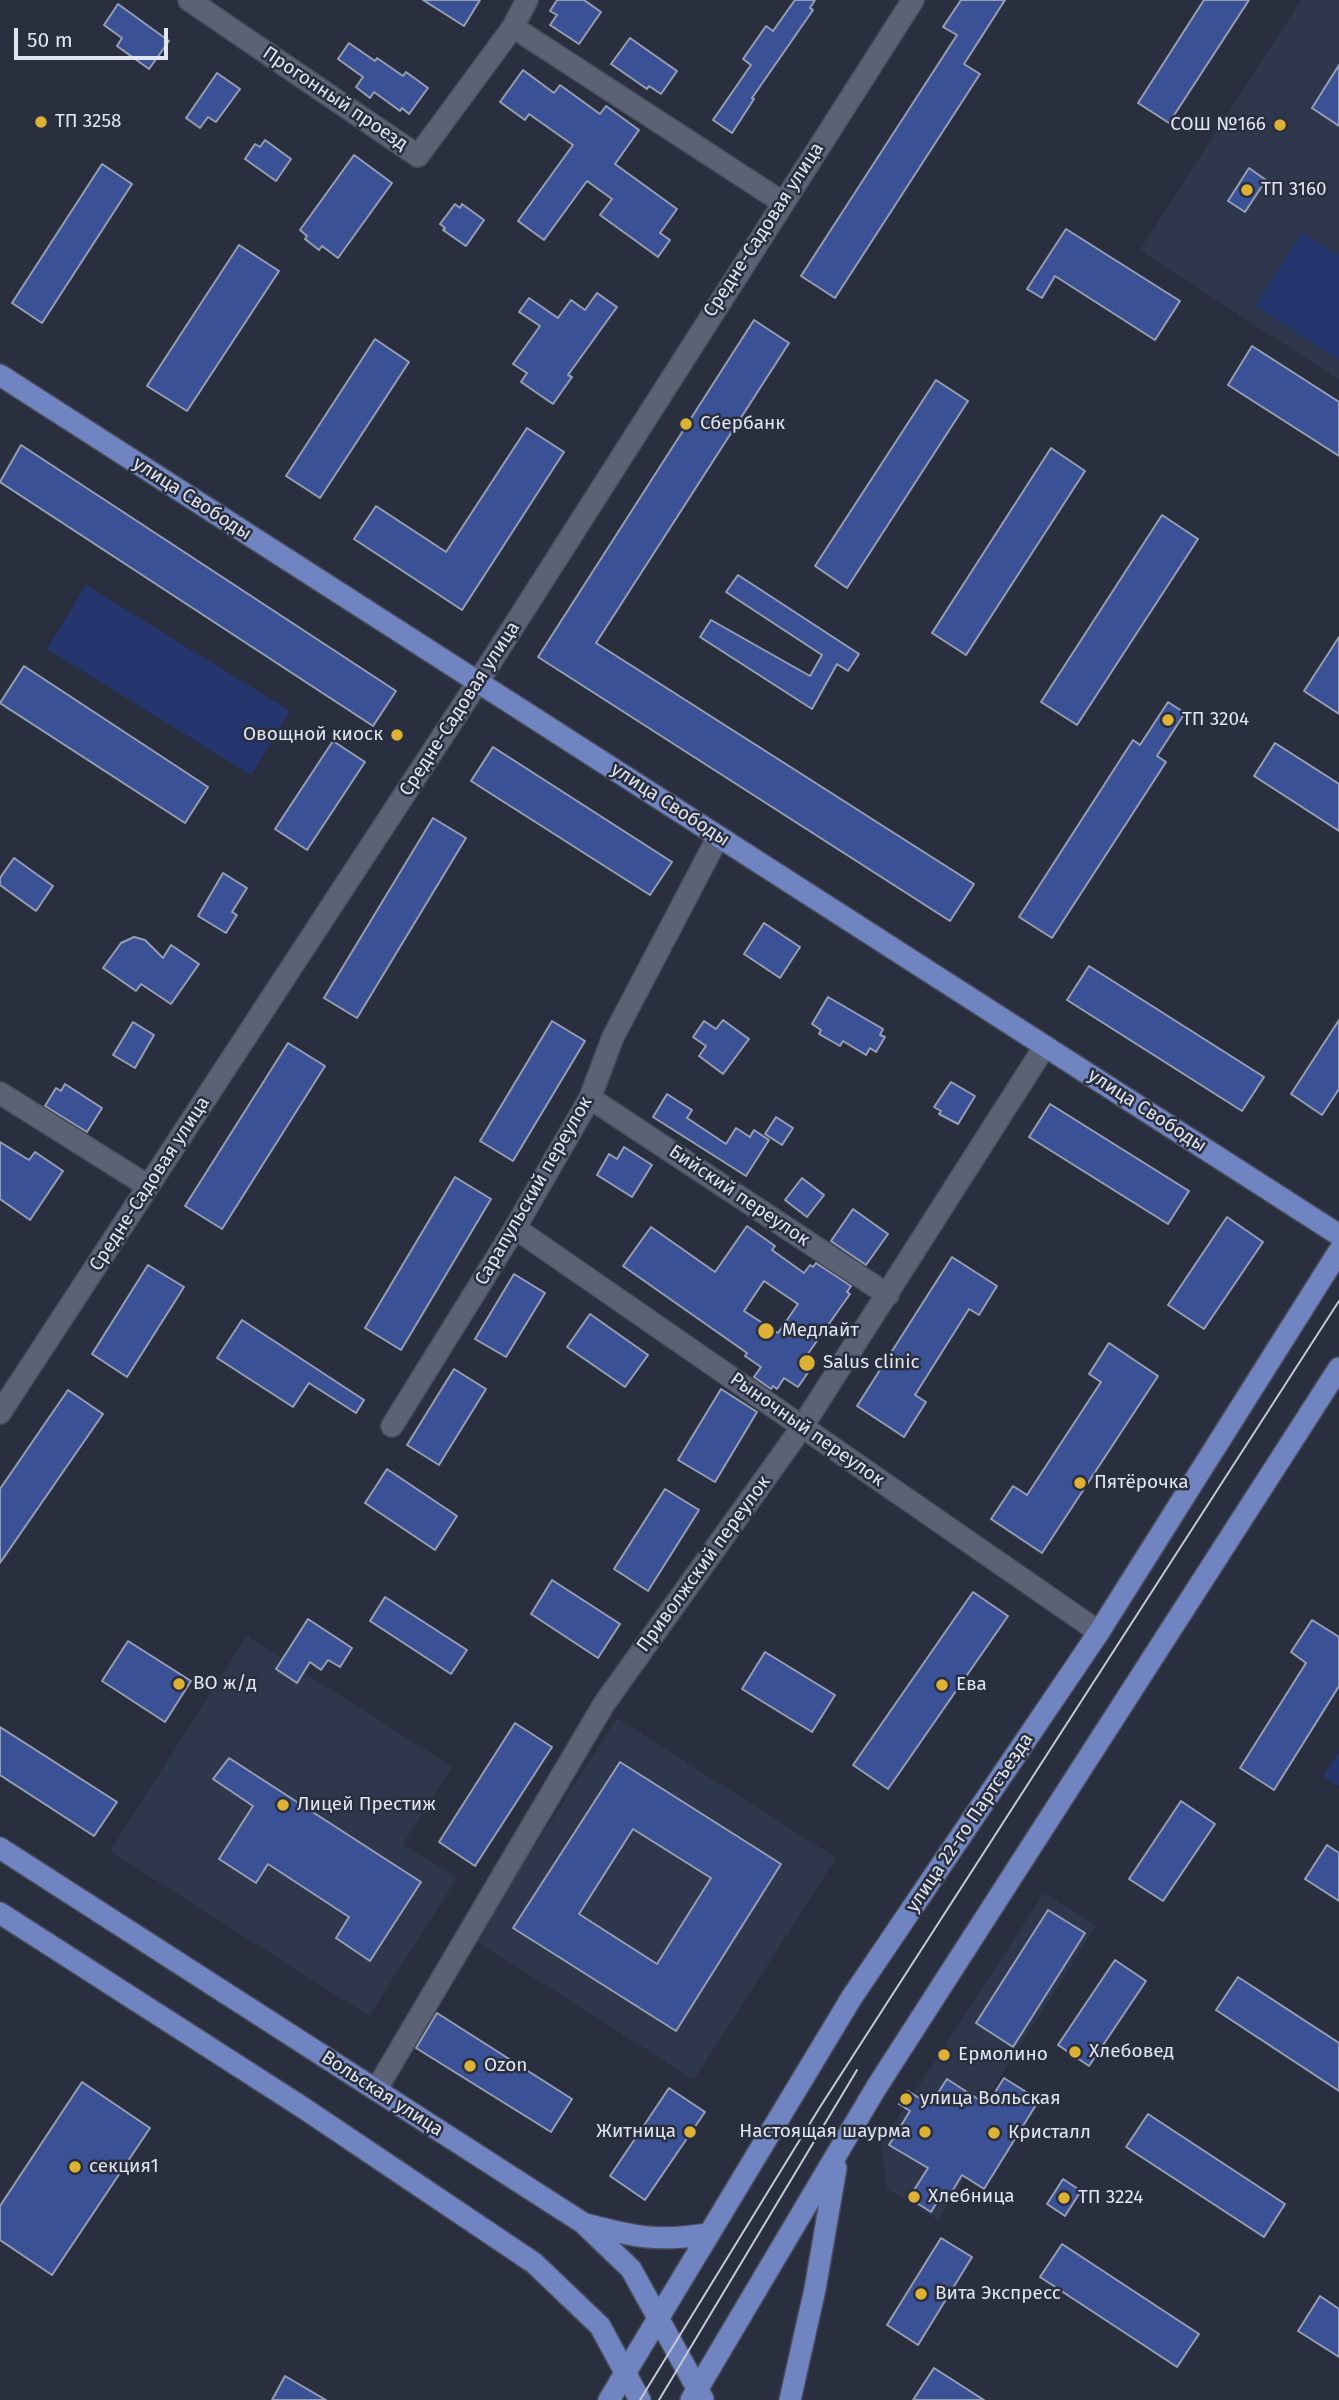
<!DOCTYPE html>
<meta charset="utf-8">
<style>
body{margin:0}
#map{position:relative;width:1339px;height:2400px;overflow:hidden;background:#292f3f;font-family:"Fira Sans",sans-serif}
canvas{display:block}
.scale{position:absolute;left:14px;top:28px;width:154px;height:32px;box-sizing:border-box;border:4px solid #e1e5f0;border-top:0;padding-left:9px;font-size:21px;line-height:24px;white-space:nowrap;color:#e1e5f0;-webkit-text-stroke:5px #292f3f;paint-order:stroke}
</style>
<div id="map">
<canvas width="1339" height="2400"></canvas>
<div class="scale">50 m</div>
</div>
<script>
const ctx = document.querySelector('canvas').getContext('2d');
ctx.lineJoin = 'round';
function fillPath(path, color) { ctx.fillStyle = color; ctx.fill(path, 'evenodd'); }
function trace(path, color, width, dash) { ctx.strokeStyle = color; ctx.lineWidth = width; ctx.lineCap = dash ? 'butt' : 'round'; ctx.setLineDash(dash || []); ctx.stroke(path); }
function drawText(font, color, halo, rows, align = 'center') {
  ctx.font = font + ' "Fira Sans",sans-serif'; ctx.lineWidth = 5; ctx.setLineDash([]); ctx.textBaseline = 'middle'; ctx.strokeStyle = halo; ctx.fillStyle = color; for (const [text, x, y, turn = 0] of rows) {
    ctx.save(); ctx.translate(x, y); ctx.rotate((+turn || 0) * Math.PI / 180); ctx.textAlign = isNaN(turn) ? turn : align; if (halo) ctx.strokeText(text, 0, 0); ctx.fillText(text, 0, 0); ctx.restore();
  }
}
fillPath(new Path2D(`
 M1301,0h38v380l-199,-130z
 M247,1636l205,131 -49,77 54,34 -88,138 -259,-165z
 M617,1718l219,140 -142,222 -219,-140z
 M1044,1893l52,33 -153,241 21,14 -26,39 -51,-31 -6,-45z`), '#2f374d');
fillPath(new Path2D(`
 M1302,232l37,24v104l-84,-54z
 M86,585l204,126 -39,64 -204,-126z
 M1339,1752v34l-16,-10z`), '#25356d');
const building = new Path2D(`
 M423,0h57l-16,26z
 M557,0h27l17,12 -22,32 -29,-19 7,-10 -7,-4z
 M795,0h20l-5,8 3,2 -61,88 2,1 -22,34 -19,-13 38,-55 -8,-6 23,-33 7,5z
 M961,0h44l-41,64 16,10 -145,224 -34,-22 156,-241 -14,-8z
 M1204,0h45l-80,123 -31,-20z
 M118,4l51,37 -20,28 -32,-23 5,-8 -18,-13z
 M630,38l47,33 -16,23 -12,-8 -2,3 -36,-25z
 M349,43l26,18 2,-3 26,18 3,-4 22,16 -19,26 -7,-6 -2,3 -26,-19 -4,6 -14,-11 7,-10 -25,-18z
 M1339,65v61l-27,-18z
 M523,70l31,23 6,-8 40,29 6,-8 33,24 -24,34 62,45 -17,24 10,7 -12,17 -58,-42 12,-16 -25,-18 -43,59 -26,-19 55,-76 -44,-31 -4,6 -25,-18z
 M217,73l23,16 -24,33 -8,-5 -8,11 -14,-10z
 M265,140l26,19 -15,22 -31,-22 10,-15 5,3z
 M354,155l38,28 -54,75 -16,-12 -3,4 -14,-11 2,-3 -7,-6z
 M102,164l30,20 -90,139 -30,-20z
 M1249,168l17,12 -21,32 -17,-11z
 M455,204l5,4 2,-4 22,16 -18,26 -23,-16 2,-2 -5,-4z
 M1066,229l114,72 -25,39 -100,-64 -13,22 -15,-9z
 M239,245l40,26 -92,140 -40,-25z
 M597,293l20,14 -49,68 4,2 -19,27 -32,-22 6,-9 -14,-9 27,-38 -21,-14 10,-14 29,20 13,-18 14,10z
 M754,320l35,23 -193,300 378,241 -24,37 -412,-264z
 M375,339l34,23 -89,136 -34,-22z
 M1252,346l87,56v54l-111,-71z
 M936,380l32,21 -121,187 -32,-22z
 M527,428l37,24 -102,158 -108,-71 22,-33 70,46z
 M21,445l375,246 -23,35 -373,-244z
 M1051,448l34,23 -119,184 -34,-22z
 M1162,515l36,24 -121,186 -36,-23z
 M738,575l121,79 -11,17 -11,-7 -25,45 -112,-72 11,-17 99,56 12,-21 -96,-63z
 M1339,637v77l-35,-23z
 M24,666l184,121 -23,36 -185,-120z
 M1168,702l17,11 -28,43 9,6 -114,176 -33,-21 114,-177 7,5z
 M333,741l32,21 -58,88 -32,-21z
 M1275,743l64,41v47l-85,-55z
 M493,747l179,115 -22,33 -179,-114z
 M433,818l33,20 -109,180 -33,-20z
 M14,858l39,28 -17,25 -36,-26v-7z
 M223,873l24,15 -15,24 5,3 -11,18 -28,-17z
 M764,923l36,24 -20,31 -36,-24z
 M134,937l11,3 18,18 8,-13 28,19 -28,40 -30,-20 -5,7 -33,-23 18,-25z
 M1089,966l175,111 -22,34 -175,-111z
 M828,997l55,32 -3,6 5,2 -9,15 -6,-4 -4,7 -23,-14 -3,5 -21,-12 2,-4 -9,-6z
 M723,1020l26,19 -26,35 -24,-18 7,-10 -13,-9 11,-16 12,8z
 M1339,1020v69l-17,26 -31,-21z
 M552,1021l33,20 -72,120 -33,-20z
 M133,1022l21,13 -19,33 -22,-13z
 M288,1043l37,23 -103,163 -37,-23z
 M951,1082l24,14 -17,28 -19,-10 2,-3 -7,-4z
 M65,1084l37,24 -15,24 -42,-26 11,-18 5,3z
 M667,1094l25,16 -5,8 39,26 10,-16 14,9 4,-7 15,10 -23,36 -93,-59z
 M1050,1104l139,87 -21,33 -139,-87z
 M776,1117l17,11 -11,17 -17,-11z
 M0,1142l29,18 6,-8 28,19 -33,49 -30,-21z
 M624,1147l28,18 -20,32 -35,-22 12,-21 8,5z
 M455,1177l36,22 -90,151 -36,-22z
 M802,1178l22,17 -17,22 -22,-17z
 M853,1209l35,25 -22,31 -35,-24z
 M1227,1217l36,25 -59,87 -36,-24z
 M747,1226l28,20 -3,4 32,23 6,-8 3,2 3,-4 35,23 -4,6 3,2 -43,61 9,6 -18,26 -14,-9 -7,11 -4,-3 -2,3 -17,-12 7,-10 -16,-11 2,-3 -124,-87 28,-39 64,45zM764,1281l34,23 -20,29 -34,-22z
 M952,1257l45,29 -18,29 -10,-6 -54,86 11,7 -22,35 -47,-31z
 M148,1265l36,22 -57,90 -35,-23z
 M514,1274l31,19 -39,64 -31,-18z
 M590,1314l58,41 -23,32 -58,-40z
 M242,1320l122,80 -8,13 -47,-30 -16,24 -76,-49z
 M1109,1343l49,33 -116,177 -51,-34 22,-33 14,9 74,-113 -12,-8z
 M454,1369l32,20 -47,76 -32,-20z
 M721,1389l36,23 -42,70 -37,-22z
 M68,1390l35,24 -103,149v-74z
 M387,1469l70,47 -22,34 -70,-47z
 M665,1489l34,21 -51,81 -34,-22z
 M552,1580l68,44 -22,34 -67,-44z
 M973,1592l35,24 -120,173 -35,-24z
 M385,1597l82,53 -16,24 -81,-53z
 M308,1619l44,29 -12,19 -12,-7 -7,10 -11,-8 -13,21 -21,-14z
 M1312,1620l27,17v49l-65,104 -34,-22 66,-105 -15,-11z
 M128,1641l63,40 -26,41 -63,-41z
 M765,1652l70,43 -23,37 -70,-43z
 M515,1723l37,24 -77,119 -36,-24z
 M0,1727l117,75 -23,34 -94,-61z
 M229,1758l192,124 -51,79 -34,-23 13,-21 -81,-53 -12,19 -37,-24 34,-53 -40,-27z
 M620,1762l161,102 -105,167 -163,-103zM633,1829l78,49 -54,86 -78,-50z
 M1181,1801l34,23 -52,77 -34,-22z
 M1327,1845l12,8v48l-34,-22z
 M1048,1910l37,23 -72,114 -37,-24z
 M1115,1960l31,21 -57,85 -31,-21z
 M1238,1977l101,66v48l-123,-81z
 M437,2013l135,86 -21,33 -135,-84z
 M1004,2078l35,22 -55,89 -22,-14 -12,20 -6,-4 -13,21 -22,-14 19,-30 -39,-23 21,-34 -11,-7 9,-13 22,14 17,-26 40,26z
 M82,2082l68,46 -98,147 -52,-35v-34z
 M669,2088l36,24 -60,88 -35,-24z
 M1148,2114l137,90 -21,33 -138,-90z
 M1063,2179l18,12 -16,25 -18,-12z
 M941,2238l31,19 -54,88 -31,-20z
 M1062,2244l137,90 -22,33 -137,-90z
 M1320,2296l19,13v48l-41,-26z
 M934,2368l50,32h-71z
 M285,2376l41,24h-54z`);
fillPath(building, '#3b5196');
trace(building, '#969eb2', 2);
const minor = new Path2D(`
 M189,0l229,156 95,-129 14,-27
 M513,27l269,175
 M0,1093l148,93
 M590,1098l298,197
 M515,1228l584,404
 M0,1413l478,-731 435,-682
 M392,1426l123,-198 75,-130 23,-61 105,-200
 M376,2090l228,-386 198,-277 243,-381`);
const major = new Path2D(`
 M0,375l1339,860
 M0,1848l583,375 48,46 72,130
 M0,1913l302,194 232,156 66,63 40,74
 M585,2224c51,13 70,18 123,10
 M609,2400l243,-403 247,-365 240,-381
 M691,2400l185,-312 463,-720
 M790,2400l25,-111 21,-121`);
trace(minor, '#484d5b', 24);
trace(major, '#484d5b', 24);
trace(minor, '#5b6275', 21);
trace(major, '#6f84c1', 21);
trace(new Path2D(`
 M640,2400l180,-293 519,-806
 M659,2400l198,-330`), '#c5c9d5', 2);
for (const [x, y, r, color] of [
 [41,122,7,"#ddb133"],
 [1280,125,7,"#ddb133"],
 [1247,190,7,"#ddb133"],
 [686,424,7,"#ddb133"],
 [1168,720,7,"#ddb133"],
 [397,735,7,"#ddb133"],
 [766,1331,9,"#ddb133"],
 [807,1363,9,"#ddb133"],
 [1080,1483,7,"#ddb133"],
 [179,1684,7,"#ddb133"],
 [942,1685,7,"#ddb133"],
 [283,1805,7,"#ddb133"],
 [1075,2052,7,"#ddb133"],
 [944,2055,7,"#ddb133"],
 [470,2066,7,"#ddb133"],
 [906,2099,7,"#ddb133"],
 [690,2132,7,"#ddb133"],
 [925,2132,7,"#ddb133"],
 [994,2133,7,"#ddb133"],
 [75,2167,7,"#ddb133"],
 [914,2197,7,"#ddb133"],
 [1064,2198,7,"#ddb133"],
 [921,2294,7,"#ddb133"]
]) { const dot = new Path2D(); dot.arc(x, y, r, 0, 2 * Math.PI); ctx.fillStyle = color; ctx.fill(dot); trace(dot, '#292f3f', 2.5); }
drawText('19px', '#e1e5f0', '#292f3f', [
 ["Прогонный проезд",335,99,34],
 ["Средне-Садовая улица",764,230,-57],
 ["улица Свободы",192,499,33],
 ["Средне-Садовая улица",460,709,-57],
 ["улица Свободы",670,805,33],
 ["улица Свободы",1147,1111,33],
 ["Средне-Садовая улица",150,1184,-57],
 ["Сарапульский переулок",534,1191,-60],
 ["Бийский переулок",739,1196,34],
 ["Рыночный переулок",807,1430,35],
 ["Приволжский переулок",704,1564,-54],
 ["улица 22-го Партсъезда",970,1823,-56],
 ["Вольская улица",382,2094,33]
]);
drawText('19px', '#e1e5f0', '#292f3f', [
 ["ТП 3258",55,122],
 ["СОШ №166",1266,125,"right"],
 ["ТП 3160",1261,190],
 ["Сбербанк",700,424],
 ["ТП 3204",1182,720],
 ["Овощной киоск",383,735,"right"],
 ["Медлайт",782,1331],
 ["Salus clinic",823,1363],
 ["Пятёрочка",1094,1483],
 ["ВО ж/д",193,1684],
 ["Ева",956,1685],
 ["Лицей Престиж",297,1805],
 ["Хлебовед",1089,2052],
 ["Ермолино",958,2055],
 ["Ozon",484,2066],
 ["улица Вольская",920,2099],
 ["Житница",676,2132,"right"],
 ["Настоящая шаурма",911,2132,"right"],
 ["Кристалл",1008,2133],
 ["секция1",89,2167],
 ["Хлебница",928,2197],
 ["ТП 3224",1078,2198],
 ["Вита Экспресс",935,2294]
], 'left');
</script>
